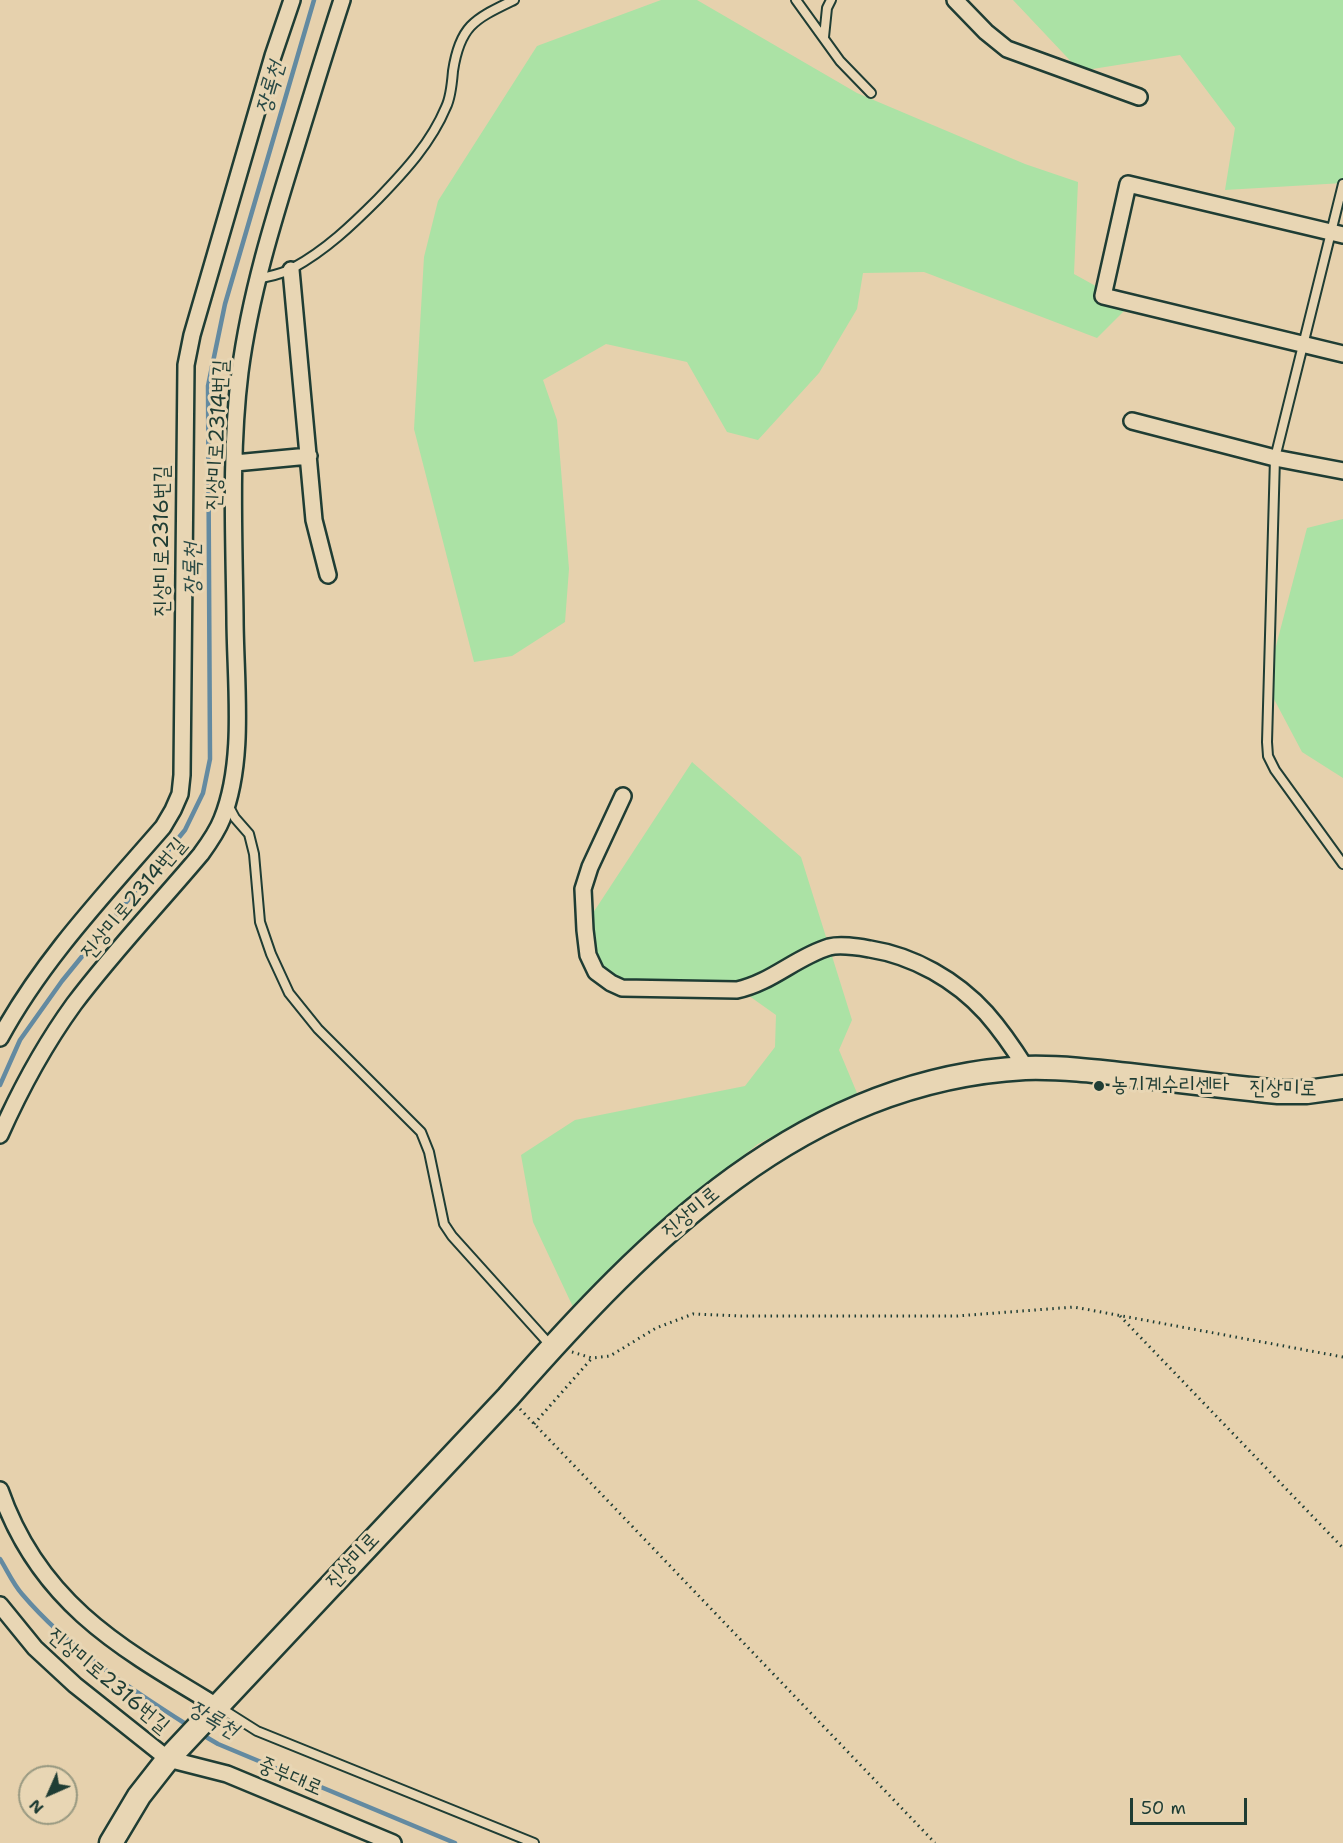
<!DOCTYPE html>
<meta charset="utf-8">
<style>
body{margin:0}
#map{position:relative;width:1343px;height:1843px;overflow:hidden;background:#e6d1ad;font-family:"Shantell Sans",sans-serif}
canvas{display:block}
.north{position:absolute;left:18px;top:1765px;width:60px;height:60px;box-sizing:border-box;background:#e8d6b4;border:2px solid #989981;border-radius:50%;rotate:225deg;font-size:16px;font-weight:700;line-height:24px;text-align:center;color:#1f3d34}
.north::after{content:'';display:block;margin:auto;width:21px;height:27px;background:#1f3d34;clip-path:polygon(50% 0,100% 100%,50% 72%,0 100%)}
.scale{position:absolute;left:1130px;top:1798px;width:117px;height:27px;box-sizing:border-box;border:3px solid #1f3d34;border-top:0;padding-left:8px;font-size:18px;line-height:21px;white-space:nowrap;color:#1f3d34;-webkit-text-stroke:4px #e8d6b4;paint-order:stroke}
</style>
<div id="map">
<canvas width="1343" height="1843"></canvas>
<div class="north">N</div>
<div class="scale">50 m</div>
</div>
<script>
const ctx = document.querySelector('canvas').getContext('2d');
ctx.lineJoin = 'round';
function fillPath(path, color) { ctx.fillStyle = color; ctx.fill(path, 'evenodd'); }
function trace(path, color, width, dash) { ctx.strokeStyle = color; ctx.lineWidth = width; ctx.lineCap = dash ? 'butt' : 'round'; ctx.setLineDash(dash || []); ctx.stroke(path); }
function drawText(font, color, halo, rows, align = 'center') {
  ctx.font = font + ' "Shantell Sans","Poor Story",sans-serif'; ctx.lineWidth = 6; ctx.setLineDash([]); ctx.textBaseline = 'middle'; ctx.strokeStyle = halo; ctx.fillStyle = color; for (const [text, x, y, turn = 0] of rows) {
    ctx.save(); ctx.translate(x, y); ctx.rotate((+turn || 0) * Math.PI / 180); ctx.textAlign = isNaN(turn) ? turn : align; if (halo) ctx.strokeText(text, 0, 0); ctx.fillText(text, 0, 0); ctx.restore();
  }
}
fillPath(new Path2D(`
 M661,0h36l160,93 168,71 53,18 -4,92 56,31 -33,33 -173,-66 -61,1 -6,36 -38,64 -61,67 -31,-8 -40,-70 -81,-18 -63,36 14,40 12,149 -4,53 -53,34 -38,6 -60,-233 10,-172 14,-56 99,-155z
 M1013,0h330v183l-118,7 10,-62 -55,-73 -100,16z
 M1343,519v259l-41,-26 -36,-68 41,-156z
 M692,762l109,95 51,163 -13,30 18,43 -99,51 -82,65 -103,98 -40,-85 -12,-67 54,-35 170,-34 30,-39 1,-32 -48,-34 -113,-1 -18,-22 -6,-42z`), '#abe2a5');
trace(new Path2D(`
 M0,1085l20,-45 42,-59 123,-151 18,-37 7,-34 -2,-373 17,-82 89,-304
 M0,1559c7,11 13,25 22,35 46,54 107,94 167,132
 M201,1734l17,10 237,99`), '#638aa1', 4.5);
const lane = new Path2D(`
 M796,0l44,61 31,32
 M824,37l3,-29 4,-8
 M1343,184l-68,274 -8,284 1,14 7,14 68,94
 M258,279c12,-3 25,-5 35,-11 33,-18 59,-43 85,-69 27,-28 53,-56 68,-92 5,-10 6,-24 7,-36 7,-46 22,-52 61,-71
 M228,805l7,13 14,16 5,20 6,68 11,32 18,39 29,36 103,103 8,20 15,72 8,12 99,110
 M219,1707l38,24 277,112`);
const street = new Path2D(`
 M955,0l31,32 21,17 132,48
 M1343,235l-215,-51 -25,112 240,58
 M291,270l23,250 14,55
 M1132,421l143,37 68,13
 M235,463l74,-7
 M623,796l-33,71 -7,22 2,41 3,25 8,17 15,11 11,5 115,2c34,-7 59,-33 92,-43 12,-3 29,0 41,2 44,7 86,31 116,64 15,17 28,36 40,55
 M0,1038c42,-78 105,-144 163,-211l10,-17 7,-16 2,-19 4,-410 6,-30 81,-279 19,-56
 M0,1135c20,-45 45,-91 74,-131 39,-52 85,-100 127,-150 8,-11 16,-22 21,-35 24,-59 13,-139 13,-202 -1,-81 -5,-165 5,-245 10,-77 33,-151 56,-225 15,-49 30,-98 46,-147
 M0,1490c39,113 120,158 217,216
 M0,1605l35,43 40,37 93,74 59,15 166,69`);
const primary = new Path2D(`
 M111,1843l28,-47 29,-37 340,-362c139,-158 294,-317 517,-329 35,-1 70,3 104,7 50,6 100,12 149,17h29l36,-5`);
trace(lane, '#1f3d34', 12);
trace(street, '#1f3d34', 20);
trace(primary, '#1f3d34', 27);
trace(new Path2D(`
 M1120,1316l223,232
 M572,1352l20,6 18,-2 46,-28 37,-14 48,2h216l117,-9 269,50
 M520,1409l415,434
 M534,1424l58,-66`), '#1f3d34', 3, [1.5, 4.5]);
trace(lane, '#e8d6b4', 8);
trace(street, '#e8d6b4', 15);
trace(primary, '#e8d6b4', 22);
for (const [x, y, r, color] of [
 [1099,1086,6,"#1f3d34"]
]) { const dot = new Path2D(); dot.arc(x, y, r, 0, 2 * Math.PI); ctx.fillStyle = color; ctx.fill(dot); trace(dot, '#e8d6b4', 2); }
drawText('21px', '#1f3d34', '#e8d6b4', [
 ["진상미로2314번길",218,435,-87],
 ["진상미로2316번길",163,541,-90],
 ["진상미로2314번길",134,899,-50],
 ["진상미로",1283,1089,1],
 ["진상미로",691,1213,-40],
 ["진상미로",353,1561,-47],
 ["진상미로2316번길",108,1681,40],
 ["중부대로",290,1777,23]
]);
drawText('21px', '#1f3d34', '#e8d6b4', [
 ["농기계수리센타",1111,1086]
], 'left');
drawText('italic 22px', '#2a4a46', '#e8d6b4', [
 ["장록천",271,88,-74],
 ["장록천",193,569,-90],
 ["장록천",213,1720,30]
]);
</script>
